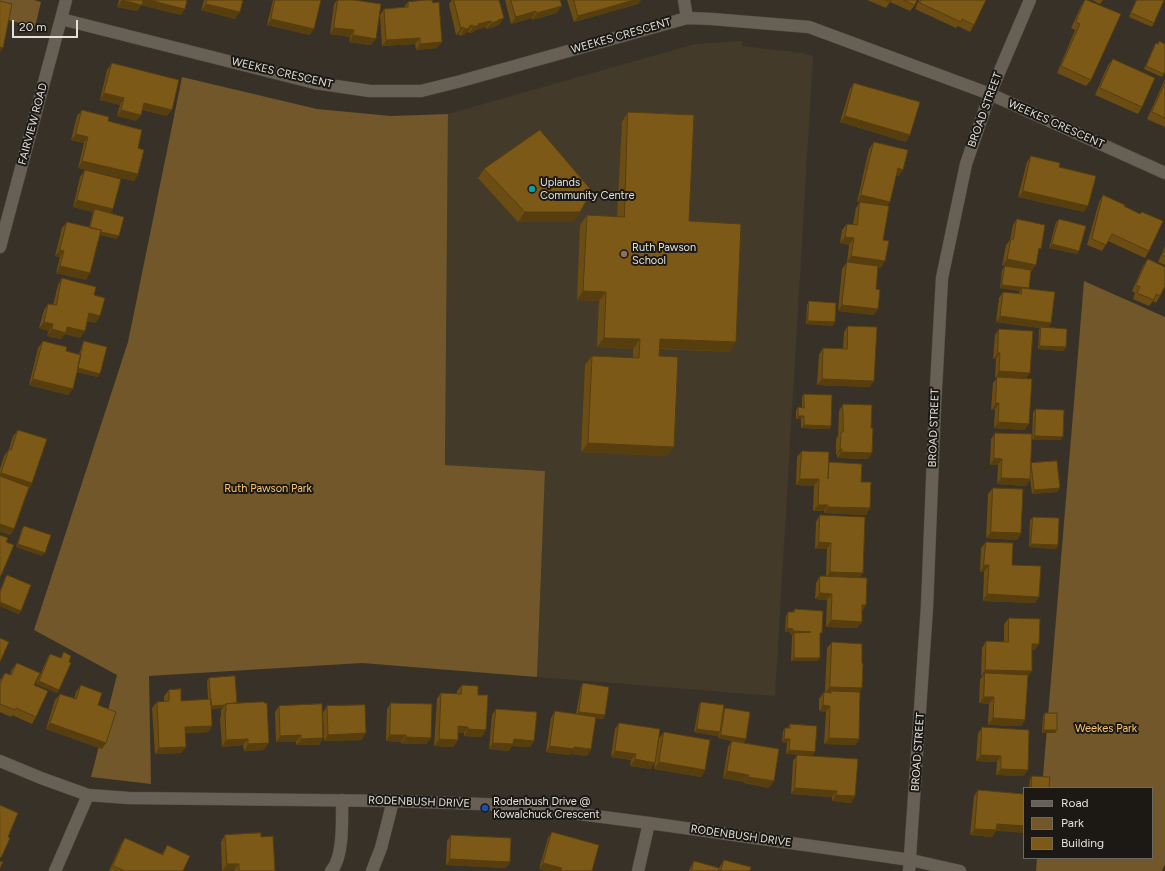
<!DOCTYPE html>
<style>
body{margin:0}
#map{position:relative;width:1165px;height:871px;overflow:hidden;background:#383127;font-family:Figtree,sans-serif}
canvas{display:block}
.legend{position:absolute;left:1023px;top:787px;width:130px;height:72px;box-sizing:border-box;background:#1c1915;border:1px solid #6c6863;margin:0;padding:5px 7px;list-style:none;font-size:12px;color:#e3dfd9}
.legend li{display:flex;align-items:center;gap:8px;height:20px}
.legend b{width:20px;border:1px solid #6c6863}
.scale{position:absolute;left:12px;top:20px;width:66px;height:18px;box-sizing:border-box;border:2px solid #e3dfd9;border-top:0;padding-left:5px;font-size:12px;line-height:14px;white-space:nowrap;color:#e3dfd9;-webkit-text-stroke:3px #1c1915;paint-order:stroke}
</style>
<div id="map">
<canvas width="1165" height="871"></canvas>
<ul class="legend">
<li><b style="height:5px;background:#686055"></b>Road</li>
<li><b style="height:11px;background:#715729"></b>Park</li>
<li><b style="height:11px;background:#7c5916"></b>Building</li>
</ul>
<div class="scale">20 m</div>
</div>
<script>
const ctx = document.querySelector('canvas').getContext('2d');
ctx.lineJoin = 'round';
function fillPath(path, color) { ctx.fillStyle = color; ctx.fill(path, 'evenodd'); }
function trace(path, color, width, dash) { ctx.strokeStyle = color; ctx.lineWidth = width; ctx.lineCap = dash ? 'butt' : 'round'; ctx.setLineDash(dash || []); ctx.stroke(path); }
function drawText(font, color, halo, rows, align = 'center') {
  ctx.font = font + ' Figtree,sans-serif'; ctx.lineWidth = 4; ctx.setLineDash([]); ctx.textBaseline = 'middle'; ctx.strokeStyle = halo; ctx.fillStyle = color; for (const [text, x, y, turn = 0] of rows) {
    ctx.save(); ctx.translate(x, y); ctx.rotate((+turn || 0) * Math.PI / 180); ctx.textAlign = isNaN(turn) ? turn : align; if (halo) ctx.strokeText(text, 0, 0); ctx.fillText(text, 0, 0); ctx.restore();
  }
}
fillPath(new Path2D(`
 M742,41v5l60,7 11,3 -38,640 -238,-19 8,-206 -100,-6 3,-351 247,-70z`), '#443a2a');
fillPath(new Path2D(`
 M0,0h34l7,2 -6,25 -35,-9z
 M182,77l135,32 74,7 57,-2 -3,351 100,6 -8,206 -175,-14 -213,13 2,108 -60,-7 26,-102 -83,-45 94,-288z
 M1084,281l81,36v547l-3,7h-126l1,-13h115v-70h-110z`), '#715729');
const minor = new Path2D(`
 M684,0l3,18
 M61,19l254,64 55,8h51l40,-10 226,-63 25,1 97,8 181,67 175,79
 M0,247l66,-247
 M0,761l41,17 47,17 41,3 264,3 117,4 139,18 262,37 49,11
 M55,871l33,-76
 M331,871c13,-13 11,-53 11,-71
 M372,871l9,-23 12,-47
 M638,871l11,-48
 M909,871l18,-264 8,-201 7,-128 24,-114 24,-70 40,-94`);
trace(minor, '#524c44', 13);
trace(minor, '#686055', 12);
fillPath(new Path2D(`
 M119,0h68l-6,15 -40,-10 -4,6 -20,-4z
 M204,0h39l-8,19 -34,-9z
 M273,0h48l-11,35 -43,-10z
 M337,0h17l17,45 -22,-3 1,-5 -20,-3 4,-30z
 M452,0h47v25l-4,1 -1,1 -8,2v-2l-11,3 -1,2 -5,1 -1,-1h-1l-2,2 -5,2 -1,-2 -3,1 -7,-31z
 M505,0h55l-3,13 -25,7v-2l-21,6z
 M567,0h74l-3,4 -64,18z
 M867,0h50l-2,5 -5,6 -20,-9 -4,6z
 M919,0h67l-12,25 -4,7 -12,-6 -2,2 -41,-19z
 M1085,0l6,80 -5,6 -29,-13 18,-43 -4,-2 10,-22z
 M1092,0h11l-3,4z
 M1136,0h28l-10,23 -2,4 -23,-10z
 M408,2l29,46 -21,2 -1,-6 -33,2 -2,-31 4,-6 20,-2z
 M1159,41l5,33 -2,3 -18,-8 10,-23 2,-3 1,1z
 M1113,59l29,48 -4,7 -43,-19 13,-30z
 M112,63l55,53 -25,-6 -1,5 -5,6 -19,-5 3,-11 -20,-5 7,-30z
 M1165,79v48l-18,-8z
 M854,83l52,59 -66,-20 10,-33z
 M82,110l26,11 30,27v26l-4,7 -56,-13 6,-25 -13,-3 6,-24z
 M628,112l61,109 41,131 -70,-3 -1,7 8,100 -86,-4 4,-87 7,-9 41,2v-9l-36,-2 2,-46 -22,-1 3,-75 7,-10 30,2 5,-95z
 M874,142l25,34 -3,-1 -6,27 -3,4 -6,62 -3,-1 -4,48 -36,-4 4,-42 5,-7h2h-2l2,-17 -9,-2 2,-13 5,-6h6l3,-16 4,-6h-3l12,-53z
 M1031,156l28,11 25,45 -66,-15 9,-35z
 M484,169l96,43 -7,10h-55l-40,-44z
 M85,170l25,43 7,26 -17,-4 -14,45 -30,-7 4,-16 -5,-1 7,-28 5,-6 22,5 4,-15 -20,-5 7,-30z
 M1103,195l21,11 25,45 -4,7 -37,-17 -6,10 -15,-6 12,-43z
 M1017,219l21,33 -7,20v-1l-3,18 23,34 -3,4 16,24 -26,-2 1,-19 1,-2 -44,-6 3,-24 4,-6 15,2 2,-3 -20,-3 2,-18 3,-4h-3l4,-21 4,-5 3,-15z
 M1059,219l20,32 -2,3 -28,-6 7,-26z
 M1165,246v19l-7,-3z
 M1148,259l12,37 -4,7 -3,-2 -4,5 -16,-7 2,-6 -3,-2 11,-25z
 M62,278l32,17 2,28 -9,-2 -7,17 -15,-4 -4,5 -14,-3 2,-5 -10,-3 5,-18 4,-6 5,1 5,-20z
 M809,301l24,25 -27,-2 1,-19z
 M848,326l22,61 -53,-2 2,-30 4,-7 20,1 1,-17z
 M999,329l27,49 -1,52 -31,-2 1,-18h-4l2,-27 4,-5h-2l1,-19h-3l2,-24z
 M43,341l23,10 13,4 3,-10 2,-4 14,36 -21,-5 -9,23 -39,-10 9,-37z
 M804,394l27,32 -2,3 -28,-1v-9h-5v-8l2,-4 4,1v-11z
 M843,404l28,24 -3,31 -31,-1v-3h-1v-16l2,-3 1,-25z
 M1036,409l25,31h-29l1,-28z
 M18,430l14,53 -3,6 -15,40 -4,6 -10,-3v-63l4,-13 5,-7 4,-13z
 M995,433l65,55 -3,4 -25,2 -2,-15 -4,7 -29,-2 1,-19h-8l1,-26z
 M802,451l26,13 1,-2 32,20 9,26 -4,7 -42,-2v-2h-11l1,-25 -18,-1 1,-28z
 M993,488l28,45 -4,7 -31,-2 2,-44z
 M820,515l43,58 -4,5 3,33v11l-5,6 -31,-1 1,-27 -12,-1 1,-16 4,-7h6l1,-27h-12l1,-27z
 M1033,517l25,28 -2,4 -27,-2 1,-27z
 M24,526l18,30 -26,-9 6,-18z
 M986,542l49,61 -52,-2 1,-29h-4l1,-24z
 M7,575l12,39 -19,-8v-16l5,-12z
 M795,609l25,26 -2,26h-27l1,-25 1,-1 -3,-1 1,-2h-6l1,-16 2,-4h4z
 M1009,618l26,32h-3l-4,27 -3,43 -4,6 -33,-1 1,-21 -10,-1 1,-24 3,-3h-2l1,-28 4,-7 18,1v-18z
 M832,642l27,50v47l-4,6 -31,-1 2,-32 -7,-1v-12l5,-7h1l2,-44z
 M64,652l5,10 -12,31 -21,-9 12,-27 2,-3 10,4z
 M17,663l17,22 2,32 -4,7 -20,-9 -1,2 -11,-5v-32l5,-7 5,2 2,-6z
 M209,678l28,25 27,47 -20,1 -1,-6 -21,2 -2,-29 1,-2v-6l2,-2 -12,1 1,17 -4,6 -23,1 1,14 -5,6 -26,1 -3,-46 5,-6h7v-6l5,-6 12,11 27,-2 -1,-18z
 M583,683l22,32 -2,4 -7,-1 -5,31 -4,7 -16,-2 -2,1 -23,-3 5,-34 4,-7 21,3 5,-28z
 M81,685l17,20 4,44 -56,-20 9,-29 5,-6 14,5 2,-7z
 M462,685l16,10 4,42 -18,-1v-3h-6v7l-5,7 -19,-1 3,-47 4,-6 16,1v-3z
 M701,702l22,9 2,-3 21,31 -2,3 25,46 -25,-5v-1l-21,-4 5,-31 4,-6 -14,-3 1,-5 -2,3 -23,-4 5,-27z
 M391,703l40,35 -5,6h-25v-2l-15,-1 1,-32z
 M279,706l44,32 -4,7h-23v-3h-20l-1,-30z
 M327,706l35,34 -38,1 -1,-28z
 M496,709l38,32 -4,6 -18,-1 -3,5 -20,-2 3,-34z
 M1045,713l12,17 -2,3h-13l1,-17z
 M619,723l32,46 -21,-3 1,-6 -20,-3 4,-28z
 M790,724l23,31 -27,-1 1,-11 -5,-1 1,-11 2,-3h3z
 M982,727l46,43 -5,6 -27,-1 1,-13 -21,-1 2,-27z
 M664,732l41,38 -4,7 -47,-8 5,-31z
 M797,755l58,41 -4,7 -19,-2v-4l-41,-3 2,-33z
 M1032,776l17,12h-20l1,-9z
 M978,790l18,41 -4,6 -22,-2 4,-39z
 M552,832l40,39h-46l-7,-2 9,-31z
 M225,835l36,2 14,34h-40l-1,-1 -12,1 -1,-29z
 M451,835l55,33 -60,-3 1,-24z
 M125,838l37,16 5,-9 16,26h-74l12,-27z
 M724,860l26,11h-61l1,-3 4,-7 25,7z`), '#6b4d13');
fillPath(new Path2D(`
 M122,0h28l35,9 -4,6 -40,-10 -4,6 -20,-4z
 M634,0h7l-3,4 -64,18 4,-6z
 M206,4l34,8 -5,7 -34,-9z
 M562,6l-5,7 -25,7 5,-7z
 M536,11l-4,7 -21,6 5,-7z
 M504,18l-5,7 -4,1 -1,1 -8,2 5,-6 7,-3z
 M271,19l43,10 -4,6 -43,-10z
 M491,21l-5,6 -11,3 -1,2 -5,1 4,-6 5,-3z
 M473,25l-5,7h-1l-2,2 -5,2 4,-7 5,-3z
 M464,27l-5,7 -3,1 5,-7z
 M334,28l20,2 -4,7 -20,-3z
 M353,35l23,4 -5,6 -22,-3z
 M420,38l-5,6 -33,2 4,-6z
 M442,42l-5,6 -21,2 4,-6z
 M0,47l3,1 -3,4z
 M104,93l20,5 -4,7 -20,-5z
 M144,103l28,7 -5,6 -28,-7z
 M121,110l20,5 -5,6 -19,-5z
 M845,116l65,19 -4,7 -66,-20z
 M76,134l12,3 -4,6 -13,-3z
 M82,161l56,13 -4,7 -56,-13z
 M898,168l5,2 -4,6 -6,-1z
 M1023,191l65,15 -4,6 -66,-15z
 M861,195l29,7 -5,6 -28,-6z
 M77,200l36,9 -4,7 -14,-7 -2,3 -20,-5z
 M525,212h55l-7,10h-55z
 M90,229l29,7 -2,3 -29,-7z
 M845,237l9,1 -5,7 -9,-2z
 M1052,244l27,7 -2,3 -28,-6z
 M60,250l4,1 -4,6 -5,-1z
 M851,256l34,5 -4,7 -34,-6z
 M1007,259l29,6 -5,7 -29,-6z
 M60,266l30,7 -4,7 -30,-7z
 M1002,285l27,3h-7l-2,3 -20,-3z
 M583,291l23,1 -7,9 -22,-1z
 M842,305l36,4 -4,6 -36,-4z
 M89,313l11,3 -4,7 -11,-3z
 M1000,316l51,7 -4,6 -6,-2 -1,1 -44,-6z
 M808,321l27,1 -2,4 -27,-2z
 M44,322l9,2 -4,7 -10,-3z
 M67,327l18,4 -5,7 -15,-4 -4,5 -14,-3 5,-7z
 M604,338l36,1 -7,10 -36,-2z
 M660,339l76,3 -6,10 -76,-4z
 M1040,346l26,1 -2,4 -26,-2z
 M998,353h2l-4,6h-3z
 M77,368l23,6 -2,3 -23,-6z
 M999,371l31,2 -4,6 -31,-1z
 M33,379l40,10 -5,6 -39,-10z
 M822,379l52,2 -4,6 -53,-2z
 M996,403h3l-4,7h-4z
 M798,416h6l-3,3h-5z
 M998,422l31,2 -4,6 -31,-2z
 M804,425l27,1 -2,3 -28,-1z
 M1035,436l28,1 -2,3h-29z
 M588,443l86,4 -7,9 -86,-4z
 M840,449h2l-5,6h-1z
 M841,452l31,1 -4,6 -31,-1z
 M994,458l8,1 -4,6h-8z
 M1,473l31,10 -4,7 -28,-9v-6z
 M1001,478l29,1 -4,7 -29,-2z
 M800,479h19l-5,7 -18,-1z
 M1060,488l-3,4 -25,2 2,-4z
 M818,505h10l-4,6h-11z
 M828,507l42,1 -4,7 -42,-2z
 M0,524l14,5 -4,6 -10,-3z
 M991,532l30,1 -4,7 -31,-2z
 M819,542l12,1 -4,6h-12z
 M18,544l27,9 -3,3 -26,-9z
 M1031,544l27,1 -2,4 -27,-2z
 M984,565h5l-5,7h-4z
 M830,572l33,1 -5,6 -32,-1z
 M820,593l12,1 -5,6 -12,-1z
 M987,594l52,3 -4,6 -52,-2z
 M0,602l21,9 -2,3 -19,-8z
 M862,605h4l-4,7z
 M831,620l31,2 -5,6 -31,-1z
 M787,628l6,1 -2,3h-6z
 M793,631l18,1 -17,1 -1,2 -3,-1z
 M1032,644h7l-4,6h-7z
 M794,658h26l-2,3h-27z
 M985,670l47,1 -5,7 -42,-5 -2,3h-2z
 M39,681l20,9 -2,3 -21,-9z
 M830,687l32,1 -4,7 -27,-2v-2l-2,2h-4z
 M984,697h10l-5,7 -10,-1z
 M225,705l-2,3 -14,1 2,-3z
 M823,705l7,1 -4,6 -7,-1z
 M579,712l26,3 -2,4 -27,-4z
 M993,718l32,2 -4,6 -33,-1z
 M50,723l56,20 -4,6 -56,-20z
 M212,726l-4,6 -28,2 5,-7z
 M458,726l10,1 -4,6h-10z
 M468,729l18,1 -4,7 -18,-1z
 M697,729l23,3 -3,4 -23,-4z
 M1044,730h13l-2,3h-13z
 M366,733l-4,7 -38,1 4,-6z
 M301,735l-5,7h-20l4,-6z
 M390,735h16l-5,7 -15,-1z
 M721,735l25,4 -2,3 -26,-4z
 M406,737l25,1 -5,6h-25z
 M323,738l-4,7h-23l5,-6z
 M829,738l30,1 -4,6 -31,-1z
 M248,739l-5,6 -21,2 4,-7z
 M439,739l19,1 -5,7 -19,-1z
 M514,739l20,2 -4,6 -18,-1 -3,5 -20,-2 4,-6z
 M784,739h6l-3,4 -5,-1z
 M269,743l-5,7 -20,1 4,-7z
 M550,746l24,1 17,2 -4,7 -16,-2 -2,1 -23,-3z
 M186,747l-5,6 -26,1 4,-6z
 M789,750l26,2 -2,3 -27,-1z
 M615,751l21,3 -5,6 -20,-3z
 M981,755l20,1 -4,6 -21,-1z
 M635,759l20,4 -4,6 -21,-3z
 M659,762l46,8 -4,7 -47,-8z
 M1001,769l27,1 -5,6 -27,-1z
 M727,771l22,4 -5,7 -21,-4z
 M748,777l26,4 -5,7 -25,-5z
 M795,788l42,3 -5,6 -41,-3z
 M836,795l19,1 -4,7 -19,-2z
 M997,824l27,2v7l-28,-2 -4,6 -22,-2 5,-6z
 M450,859l60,3 -4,6 -60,-3z
 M543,863l19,5 -2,3h-14l-7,-2z
 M227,864h12l-5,6 -12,1z`), '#573e0f');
const building = new Path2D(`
 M122,0h21l-1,5z
 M150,0h37l-2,9z
 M207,0h36l-3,12 -34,-8z
 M275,0h46l-7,29 -43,-10z
 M338,0h16l27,4 -5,35 -23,-4 1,-5 -20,-2z
 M427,0h5l1,3 6,-1 3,40 -22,2v-6l-34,2 -2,-31 24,-2v-5z
 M454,0h45l5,18 -6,2v1l-7,2v-2l-13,3 1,1 -6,2v-2l-4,1 1,2 -6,1v-2l-3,1z
 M511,0h49l2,6 -25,7 -1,-2 -20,6z
 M574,0h60l-56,16z
 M886,0h5l-1,2z
 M904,0h13l-2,5z
 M921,0h65l-12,25 -12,-6 -1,3 -41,-19z
 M1085,0h2l34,14 -30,66 -30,-14 19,-42 -4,-2z
 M1137,0h27l-10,23 -23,-10z
 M0,1l12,3 -9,44 -3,-1z
 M1159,41l6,3v28l-1,2 -18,-8 10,-23 2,1z
 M1113,59l42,19 -13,29 -42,-19z
 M112,63l67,17 -7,30 -28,-7 -3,12 -20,-5 3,-12 -20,-5z
 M854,83l66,19 -10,33 -65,-19z
 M1165,83v35l-13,-6z
 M82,110l27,7 -1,4 34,9 -4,18 6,2 -6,24 -56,-13 6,-24 -12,-3z
 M628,112l66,3 -5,106 52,3 -5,118 -76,-3 -1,17 19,1 -4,90 -86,-4 4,-87 47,2 1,-19 -36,-1 2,-46 -23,-1 4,-76 37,2z
 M540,130l52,61 -12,21h-55l-41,-43z
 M874,142l34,8 -5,20 -5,-2 -8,34 -29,-7z
 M1031,156l29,7 -1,4 37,9 -8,30 -65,-15z
 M85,170l36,9 -8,30 -36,-9z
 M1103,195l22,10 -1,1 16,8 2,-2 21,9 -14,30 -37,-17 -6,11 -14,-6z
 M860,202l29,4 -6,34 6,1 -4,20 -34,-5 3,-18 -9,-1 2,-13 10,1z
 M95,209l29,8 -5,19 -18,-4v-2l-11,-2z
 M1017,219l28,6 -4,24 -2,-1 -3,17 -29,-6 4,-20h2z
 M1059,219l27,7 -7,25 -27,-7z
 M67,222l34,8 -11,43 -30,-7 4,-15 -4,-1z
 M1165,249v8l-3,-2z
 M1148,259l17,8v19l-5,10 -4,-2 -2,6 -17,-7 3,-6 -4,-2z
 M847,262l31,4 -2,23 4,1 -2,19 -36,-4z
 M1005,266l26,4 -2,18 -27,-3z
 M62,278l34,9 -2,8 11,3 -5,18 -11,-3 -4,18 -18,-4 -1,6 -14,-4 1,-5 -9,-2 4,-18 8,1z
 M1022,288l33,4 -4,31 -51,-7 3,-24 18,2z
 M809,301l27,2 -1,19 -27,-1z
 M848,326l29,1 -3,54 -52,-2 1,-31 24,1z
 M1041,327l26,2 -1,18 -26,-1z
 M999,329l34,2 -3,42 -31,-2 1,-18h-2z
 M43,341l24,6 -1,4 15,4 -8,34 -40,-10z
 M84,341l23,6 -7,27 -22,-6z
 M997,377l35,2 -3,45 -31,-2 1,-19h-3z
 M804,394l28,1 -1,31 -27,-1v-9h-6v-9l6,1z
 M843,404l29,1 -1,23h2l-1,25 -31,-1 1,-3h-2l1,-17h2z
 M1036,409l28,1 -1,27 -28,-1z
 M18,430l29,9 -15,44 -31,-10 8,-24 2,1z
 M995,433l37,1 -2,45 -29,-1 1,-19 -8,-1z
 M802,451l27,1 -1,27 1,-17 33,2 -1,18h10l-1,26 -42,-1v-2h-10l1,-26h-19z
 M1057,461l3,27 -26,2 -3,-27z
 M0,476l29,11 -15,42 -14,-5z
 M993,488l30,1 -2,44 -30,-1z
 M820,515l45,2 -2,56 -33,-1 1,-29 -12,-1z
 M1033,517l26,1 -1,27 -27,-1z
 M24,526l27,9 -6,18 -27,-9z
 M0,535l8,3 -2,4 8,3 -14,33z
 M986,542l27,1 -1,22 29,1 -2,31 -52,-3 2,-29h-5z
 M7,575l24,10 -10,26 -21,-9v-9z
 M820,576l47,2 -1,27h-4v17l-31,-2 1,-26 -12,-1z
 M795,609l28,2 -1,22h-2v25h-26v-25l17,-1 -18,-1v-2l-6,-1 1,-16h6z
 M1009,618l31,1 -1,25h-7v27l-47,-1 1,-29 22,1z
 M0,638l9,4 -9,20z
 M832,642l30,2v19l1,1 -1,24 -32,-1z
 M64,652l7,4 -2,6 2,1 -12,27 -20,-9 11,-27 11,4z
 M17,663l23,10 -6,12 14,6 -12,26 -20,-9 -1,2 -15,-6v-20l5,-11 6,2z
 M985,673l43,2 -3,45 -32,-2 1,-21h-10z
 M235,676l2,27 -11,1 -1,1 -14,1 -2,-28z
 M583,683l26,4 -4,28 -26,-3z
 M81,685l21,8 -4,12 18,7 -10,31 -56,-20 10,-29 16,5z
 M462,685l16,1v9h10l-2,35 -18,-1v-2l-10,-1v14l-19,-1 2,-46 20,1z
 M181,689v12l30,-2 1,27 -27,1 1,20 -27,1 -2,-46 12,-1v-11z
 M831,691l29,1 -1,47 -30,-1 1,-32 -7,-1 1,-13 7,1z
 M264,702v1h3l2,40 -21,1v-5l-22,1 -1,-29h1v-7z
 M701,702l23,3 -4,27 -23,-3z
 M391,703l41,1 -1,34 -25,-1v-2h-16z
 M322,704l1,34 -22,1v-4l-21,1 -1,-30z
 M365,705l1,28 -38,2 -1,-29z
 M725,708l25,4 -4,27 -25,-4z
 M496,709l41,3 -3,29 -20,-2 -1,5 -20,-1z
 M555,711l41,6 -5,32 -17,-2v2l-24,-3z
 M1045,713h12v17h-13z
 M619,723l41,6 -5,34 -20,-4 1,-5 -21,-3z
 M790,724l27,2 -2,26 -26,-2 1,-11h-6l1,-11h5z
 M982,727l47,3 -1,40 -27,-1v-13l-20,-1z
 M664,732l46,8 -5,30 -46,-8z
 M732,741l47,8 -5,32 -26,-4 1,-2 -22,-4z
 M797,755l61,4 -3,37 -19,-1 1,-4 -42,-3z
 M1032,776l18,1 -1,11h-17z
 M978,790l46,4v32l-27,-2 -1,6 -21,-1z
 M0,805l18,8 -10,24 2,1 -9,20 -1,-1z
 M552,832l47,13 -7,26h-31l1,-3 -19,-5z
 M261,833v4l12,-1 2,35h-36v-7h-12l-2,-29z
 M451,835l60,3 -1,24 -60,-3z
 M125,838l38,17 4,-10 23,11 -7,15h-58l-12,-5z
 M724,860l27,7 -1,4h-29z
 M0,861l3,1 -3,6z
 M694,861l25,7 -1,3h-26z`);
fillPath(building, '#7c5916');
trace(building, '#573e0f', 1);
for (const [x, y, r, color] of [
 [532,189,4,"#0f9aa8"],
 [624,254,4,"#8d6e63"],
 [485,808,4,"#1a4fb4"]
]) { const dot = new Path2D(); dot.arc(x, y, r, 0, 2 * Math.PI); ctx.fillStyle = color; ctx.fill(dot); trace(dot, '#1c1915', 1.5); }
drawText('11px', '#e3dfd9', '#1c1915', [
 ["WEEKES CRESCENT",621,36,-16],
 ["WEEKES CRESCENT",282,73,13],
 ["BROAD STREET",985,110,-70],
 ["FAIRVIEW ROAD",33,124,-75],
 ["WEEKES CRESCENT",1056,124,24],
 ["BROAD STREET",934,428,-88],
 ["BROAD STREET",918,752,-86],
 ["RODENBUSH DRIVE",419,802,2],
 ["RODENBUSH DRIVE",741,836,8]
]);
drawText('11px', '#e3dfd9', '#1c1915', [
 ["Uplands",540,183],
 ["Community Centre",540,196],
 ["Ruth Pawson",632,248],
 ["School",632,261],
 ["Rodenbush Drive @",493,802],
 ["Kowalchuck Crescent",493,815]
], 'left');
drawText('11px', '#f8c673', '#1c1915', [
 ["Ruth Pawson Park",268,489],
 ["Weekes Park",1106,729]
]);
</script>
